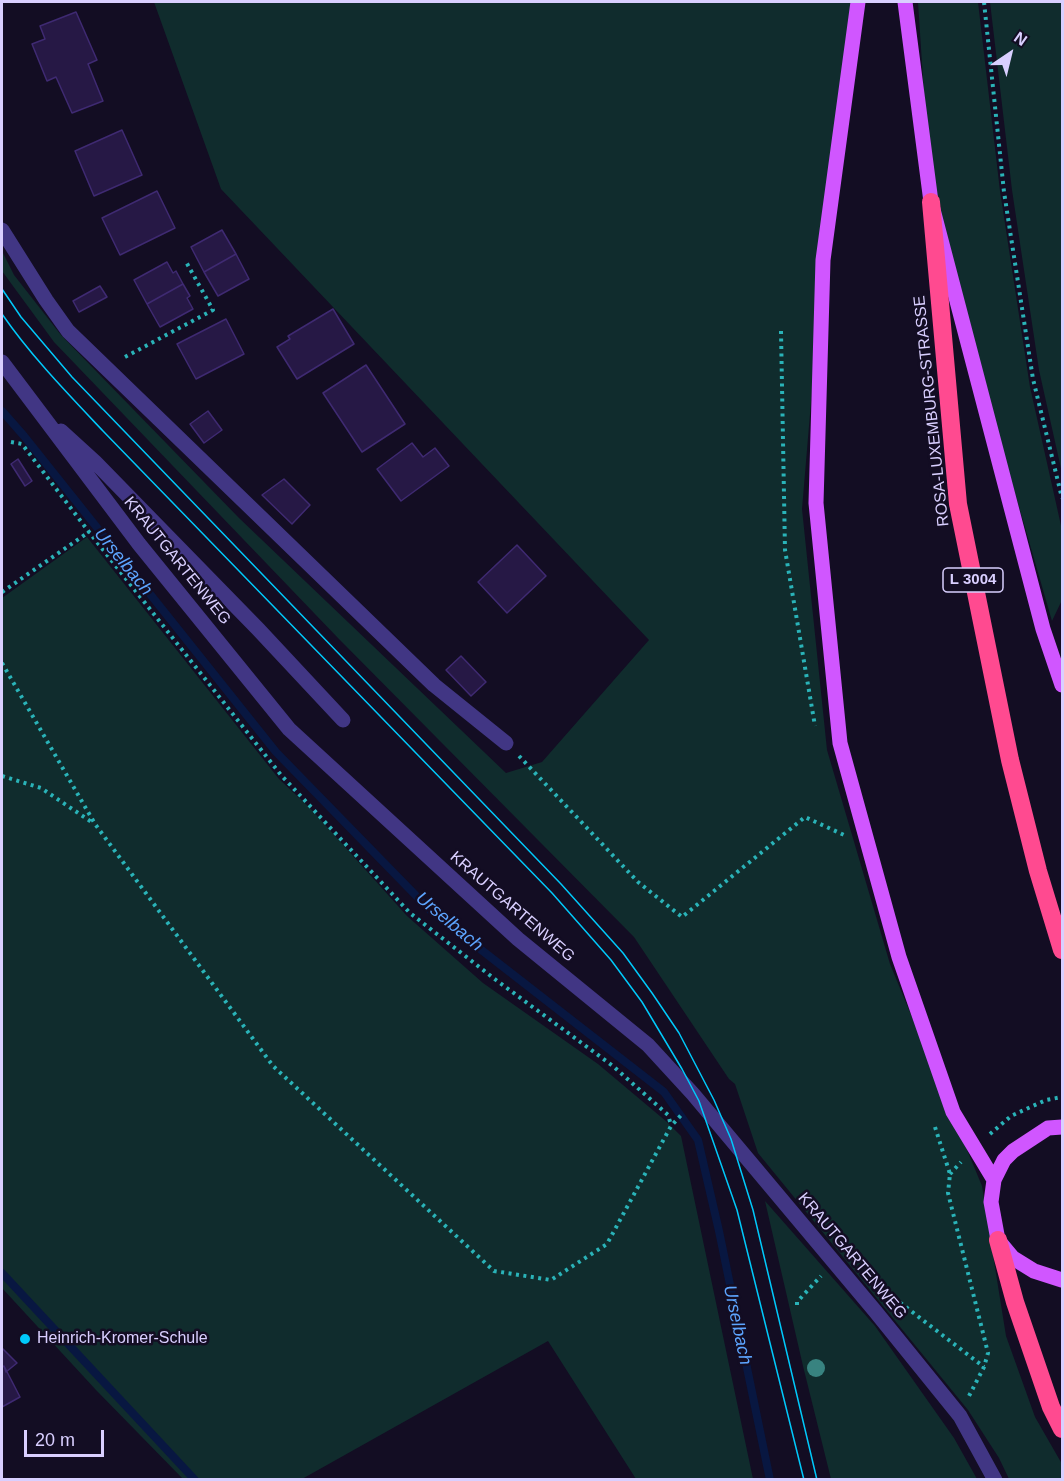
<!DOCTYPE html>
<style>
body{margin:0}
#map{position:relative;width:1064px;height:1481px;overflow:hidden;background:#130d23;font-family:Arial,sans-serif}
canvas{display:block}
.frame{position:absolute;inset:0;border:3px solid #d9cfff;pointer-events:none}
.north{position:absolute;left:980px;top:24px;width:60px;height:60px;-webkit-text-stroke:4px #130d23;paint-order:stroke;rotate:35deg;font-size:16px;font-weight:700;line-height:24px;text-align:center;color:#d9cfff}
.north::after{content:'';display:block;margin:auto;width:21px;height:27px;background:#d9cfff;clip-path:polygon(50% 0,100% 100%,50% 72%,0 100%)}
.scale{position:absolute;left:24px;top:1430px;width:80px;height:27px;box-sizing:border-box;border:3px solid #d9cfff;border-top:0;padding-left:8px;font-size:18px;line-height:21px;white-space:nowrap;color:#d9cfff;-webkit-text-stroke:4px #130d23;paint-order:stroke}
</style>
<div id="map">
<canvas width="1064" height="1481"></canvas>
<div class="frame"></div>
<div class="north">N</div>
<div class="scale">20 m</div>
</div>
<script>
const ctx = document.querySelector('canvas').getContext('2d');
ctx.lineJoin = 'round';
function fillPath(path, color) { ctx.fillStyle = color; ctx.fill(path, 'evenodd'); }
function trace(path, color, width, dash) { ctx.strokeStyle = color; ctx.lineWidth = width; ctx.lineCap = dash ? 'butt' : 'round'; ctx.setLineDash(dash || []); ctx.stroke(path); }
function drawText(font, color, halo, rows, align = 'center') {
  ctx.font = font + ' Arial,sans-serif'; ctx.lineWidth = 5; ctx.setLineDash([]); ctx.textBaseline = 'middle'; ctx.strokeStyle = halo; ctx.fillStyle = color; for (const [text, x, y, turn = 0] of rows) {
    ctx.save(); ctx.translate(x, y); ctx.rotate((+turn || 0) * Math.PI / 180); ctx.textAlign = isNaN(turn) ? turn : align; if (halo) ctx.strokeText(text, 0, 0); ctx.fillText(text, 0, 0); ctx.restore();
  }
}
fillPath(new Path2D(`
 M154,2h698l-29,258 -21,249 25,241 63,214 92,222 24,150 29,81 27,47v15h-53l-10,-21 -31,-48 -210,-257 -23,-69 -6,-5 -95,-142 -296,-299 -284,-296 -52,-71v-20l12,24 47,60 178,183 267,255 36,-11 107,-122 -428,-451z
 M918,2h60l22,189 30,196 32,143v70l-10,21 -121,-419z
 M990,2h72v471l-23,-103 -27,-180z
 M87,537l192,242 31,29 97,108 76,67 115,81 69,58 14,14 72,343h-117l-88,-138 -246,138h-119l-87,-89 -94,-102v-690z
 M765,1201l110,125 79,112 23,41h-146l-28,-113z`), '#102c2d');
trace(new Path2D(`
 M2,411l22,25 252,316 154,158 234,182 34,48 21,91 51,249
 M2,1273l193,207`), '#081741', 8);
const building = new Path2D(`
 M76,12l21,48 -9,4 15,37 -31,12 -16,-36 -9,4 -15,-37 13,-5 -5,-13z
 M122,130l20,45 -48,21 -19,-45z
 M157,191l18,37 -55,27 -18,-37z
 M222,230l14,24 -32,18 -13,-25z
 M236,254l13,25 -31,17 -14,-24z
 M167,262l6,11 3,-2 7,13 -36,20 -13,-24z
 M183,284l7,12 -3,2 6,11 -33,18 -13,-23z
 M100,286l7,11 -28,15 -6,-11z
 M333,309l21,35 -57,35 -20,-32 13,-8 -2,-3z
 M226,319l18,35 -48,25 -19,-35z
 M366,365l39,59 -43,28 -39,-59z
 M208,411l14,19 -18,13 -14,-19z
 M412,443l11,14 12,-9 14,18 -48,35 -24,-32z
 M18,459l14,22 -7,5 -14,-22z
 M284,479l26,26 -18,19 -30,-29z
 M517,545l29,31 -39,37 -29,-31z
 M461,656l25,26 -15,14 -25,-26z
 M2,1348l15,15 -11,9 -2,-6 -2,1z
 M4,1366l16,31 -18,10v-40z`);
fillPath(building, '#261845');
trace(building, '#3f2a72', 1.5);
trace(new Path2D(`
 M984,2l20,190 29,187 29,119
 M781,331l4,219 30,176
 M125,357l88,-47 -28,-50
 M11,442l11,2 67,88 192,243 129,138 86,67 117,86 55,49 3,10
 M2,592l87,-60
 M2,663l93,161 178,242 221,205 57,9 56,-36 64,-118 12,-13
 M519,756l119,126 44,35 123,-100 39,18
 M2,776l39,12 52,35
 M935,1127l15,47 -2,19 40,160 -4,14 -15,29
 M990,1134l21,-18 35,-16 16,-3
 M950,1174l11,-12
 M894,1298l90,69
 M797,1305v-3l24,-26`), '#2ab3b8', 4, [3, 4.5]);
trace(new Path2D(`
 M2,230l44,70 22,31 366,354 72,58
 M2,362l137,182 150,185 229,210 130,106 45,49 182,217 85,105 35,64
 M61,431l34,31 163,167 85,91`), '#413684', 15);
trace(new Path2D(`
 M858,2l-35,258 -7,243 24,240 59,214 54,155 41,68
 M905,2l26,200 112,427 19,56
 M1062,1127l-14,1 -35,23 -9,9 -10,20 -3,22 7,38 15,18 21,13 28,9`), '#d056ff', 15);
trace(new Path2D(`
 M931,202l27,302 52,256 28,111 24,79
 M998,1240l17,62 36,105 11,22`), '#ff4a90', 18);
trace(new Path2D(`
 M2,289l19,28 51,60 489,507 62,69 29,40 27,40 35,67 17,39 22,71 64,270
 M2,314c29,42 66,80 101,117l449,462 59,67 31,42 40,67 17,32 38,109 67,270`), '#00c9fa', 1.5);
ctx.fillStyle = '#388380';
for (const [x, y] of [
 [816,1368]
]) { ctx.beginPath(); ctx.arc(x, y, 9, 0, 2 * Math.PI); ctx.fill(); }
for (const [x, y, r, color] of [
 [25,1339,6,"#00c9fa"]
]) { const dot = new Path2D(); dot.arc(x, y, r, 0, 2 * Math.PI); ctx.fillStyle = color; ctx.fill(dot); trace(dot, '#130d23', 2); }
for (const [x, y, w] of [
 [973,580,60]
]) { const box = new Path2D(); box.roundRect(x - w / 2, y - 12, w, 24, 4.5); ctx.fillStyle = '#130d23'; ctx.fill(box); trace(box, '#d9cfff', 1.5); }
drawText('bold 15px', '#d9cfff', null, [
 ["L 3004",973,580]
]);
drawText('16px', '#d9cfff', '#130d23', [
 ["ROSA-LUXEMBURG-STRASSE",932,411,-96],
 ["KRAUTGARTENWEG",177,561,51],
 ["KRAUTGARTENWEG",512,907,41],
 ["KRAUTGARTENWEG",852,1256,50]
]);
drawText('16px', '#d9cfff', '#130d23', [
 ["Heinrich-Kromer-Schule",37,1339]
], 'left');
drawText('italic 18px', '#5da5ff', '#130d23', [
 ["Urselbach",123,562,51],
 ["Urselbach",449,922,40],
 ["Urselbach",737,1325,78]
]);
</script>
